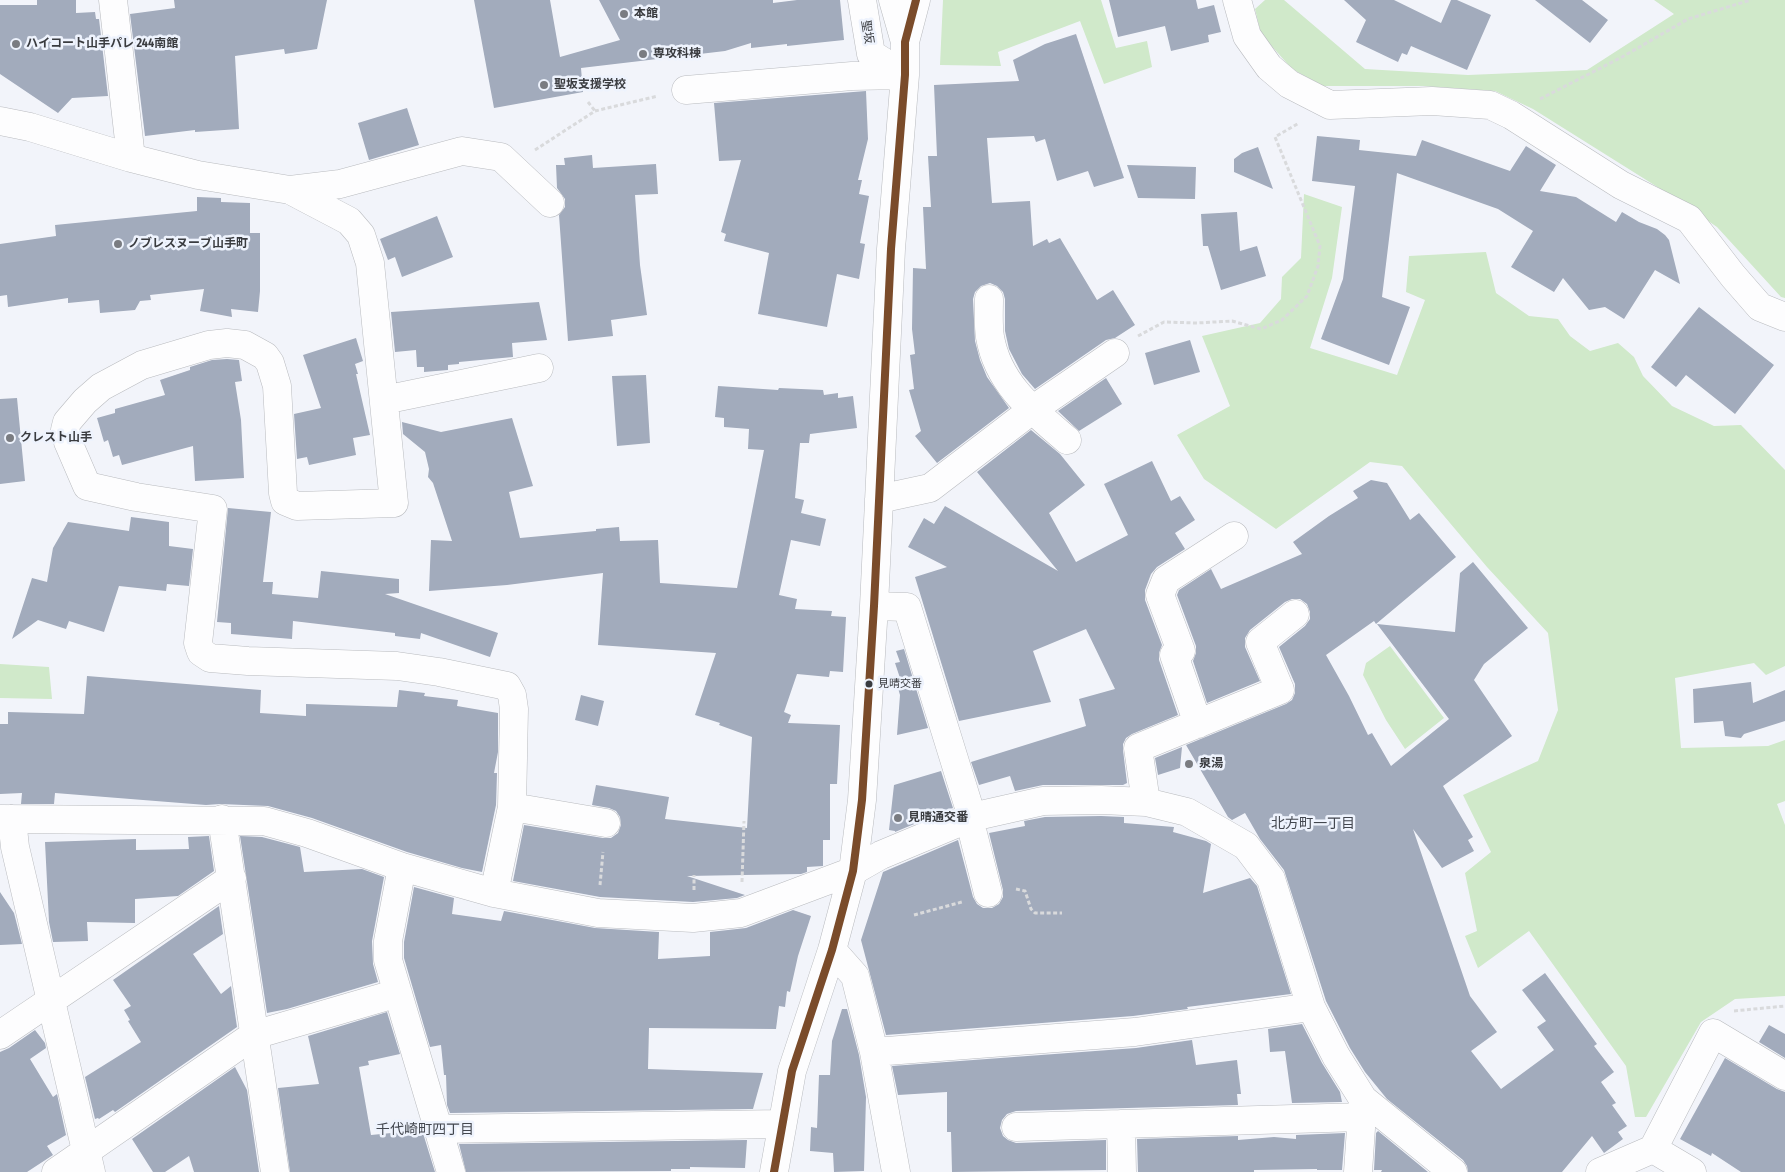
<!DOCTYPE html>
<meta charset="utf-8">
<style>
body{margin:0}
canvas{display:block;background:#f2f4fa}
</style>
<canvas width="1785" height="1172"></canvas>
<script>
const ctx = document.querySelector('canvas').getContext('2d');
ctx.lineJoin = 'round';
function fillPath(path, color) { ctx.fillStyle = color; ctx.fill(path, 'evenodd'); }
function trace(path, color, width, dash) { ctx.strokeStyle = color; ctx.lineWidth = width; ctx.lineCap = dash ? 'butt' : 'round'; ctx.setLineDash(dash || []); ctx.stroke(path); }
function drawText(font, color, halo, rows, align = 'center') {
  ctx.font = font + ' "Fira Sans Condensed","Noto Sans JP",sans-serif'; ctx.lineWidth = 5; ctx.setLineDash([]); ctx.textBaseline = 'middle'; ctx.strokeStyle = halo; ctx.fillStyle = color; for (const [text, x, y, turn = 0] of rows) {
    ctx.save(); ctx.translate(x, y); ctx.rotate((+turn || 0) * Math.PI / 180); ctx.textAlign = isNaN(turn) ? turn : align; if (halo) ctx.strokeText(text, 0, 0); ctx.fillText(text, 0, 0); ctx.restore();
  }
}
fillPath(new Path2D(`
 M943,0h158l15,48 31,-7 5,26 -48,17 -24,-63 -82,31 3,14 -61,-1z
 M1265,0h19l81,69 103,6 119,-5 87,-56 -20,-14h131v298l-4,-1 -64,-70 -50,-34 -134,-84 -38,-18 -72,-5h-100l-31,-17 -31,-35 -6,-25z
 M1304,194l38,13 -10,71 -22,70 87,27 28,-75 -19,-8 3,-36 77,-4 10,41 33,23 29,3 12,17 20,15 28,-8 16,14 9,19 29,30 42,20 27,-1 44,45v196l-19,9 -12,-12 -79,15 6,70 87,-2 17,-6v61l-8,3 8,21v171l-50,3 -34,23 -55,95h-11l-9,-51 -97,-135 -51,37 -13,-32 12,-5 -12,-58 26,-21 -28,-57 75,-34 20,-51 -10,-77 -61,-66 -85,-101 -32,-4 -94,67 -72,-50 -27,-44 53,-29 -28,-70 58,-13 21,-24 1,-22 19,-19z
 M1390,646l54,72 -39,31 -19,-29 -23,-45 3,-12z
 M0,664l49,3 3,32 -52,-1z`), '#d0e9ca');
fillPath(new Path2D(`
 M37,0h39v13l19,-1 1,7h3l9,77 -36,2 -14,15 -58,-39v-69h37z
 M174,0h153l-10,49 -32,5 -1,-5 -49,7 4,73 -44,3v-2l-50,6 -15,-122 45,-6z
 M474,0h76l10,57 60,-17 -21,-40h174v3l24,-3h43l4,40 -57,6v-2l-36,4v-5l-26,8 -144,17 2,24 -89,16z
 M1109,0h87l2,9 16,-4 7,27 -13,3 1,7 -38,9 -6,-25 -47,11z
 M1344,0h50l47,23 10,-23h6l34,15 -24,55 -56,-24 -4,9 -5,-2 -4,9 -42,-20 10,-22z
 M1535,0h47l26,20 -18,23z
 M1076,34l48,144 -30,9 -6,-16 -31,10 -12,-42 -9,3 -2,-6 -47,2 5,65 38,-2 3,45 14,-7 2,4 11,-5 37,62 16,-10 22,35 -20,13 -9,2 -71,49 -13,-15 -13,-25 -4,-18v-32l-2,-7 -6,-6 -7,-3 -9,3 -6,6 -2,7 2,42 5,19 7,17 22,31 -72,55 -22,-27 6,-5 -12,-41 5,-1 -4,-34 5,-1 -3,-25 1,-61 13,1 -3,-62h8l-3,-51h9l-3,-71 85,-4 -6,-21 32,-16z
 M866,91l2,48 -10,41h4l-3,14 10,2 -9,47 5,1 -6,35 -22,-5 -10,53 -69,-13 11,-61 -45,-12 2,-7 -5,-2 20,-72 -22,1 -5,-58z
 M407,108l12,37 -50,15 -11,-37z
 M1317,136l43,4 -1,10 57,6 6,-16 88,31 16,-25 30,19 -16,26 36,6 40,25 6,-10 17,10 18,7 8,6 4,5 11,44 -25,-14 -31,49 -19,-12 -16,3 -26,-32 -9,14 -43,-25 22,-36 -35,-22 -101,-36 -15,124 28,10 -21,58 -68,-26 22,-60 12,-93 -43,-5z
 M1258,147l15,42 -39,-17v-13l8,-6z
 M592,155l1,13 63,-4 2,30 -23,1 5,70 7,50 -36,5 2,16 -45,5 -9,-126 6,-8v-8l-8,-11 -1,-23h9l-1,-7z
 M1127,165l69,2 -1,32 -57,-1z
 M197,197l24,1v4l29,1v30h10v58l-2,21 -27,-3 1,8 -32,-6 4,-22 -54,6 1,5 -11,1 -5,9 -35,3 -1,-13 -31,3v-5l-60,9 -1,-12 -7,1v-52l56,-8 -1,-11 142,-14z
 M1237,212l3,39 17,-5 9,30 -45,14 -13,-44h-5l-2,-32z
 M437,216l16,41 -51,20 -7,-20 -7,3 -8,-21z
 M539,302l8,38 -35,3 1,14 -54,5v2l-11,1v5l-24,2v-5h-7l-1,-17 -21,2 -4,-40z
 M1699,307l75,58 -39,49 -49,-39 -10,12 -25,-20z
 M356,338l7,23 -8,3 3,10h-2l14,61 -17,3 3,17 -47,10 -2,-8 -10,2 -3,-45 27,-6 -18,-53z
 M1190,340l10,32 -46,13 -9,-32z
 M227,359l12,1 3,21 -7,1 6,38 3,58 -49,3 -2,-35 -71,19 -3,-10 -6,2 -5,-17 -4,2 -7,-24 18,-5v-4l50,-14 -5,-15 30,-10v-3l22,-7z
 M646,375l4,68 -33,3 -5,-70z
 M1106,378l16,26 -43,27 -21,-20z
 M718,386l60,4 1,-2 44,2 1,5 14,-2v5l15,-2 4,32 -47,6 -1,9h-9l-5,55 9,2 -3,13 25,6 -6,27 -29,-6 -12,55 18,4 -2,10 37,2 -1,5 15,1 -3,55 -13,-1 -1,6 -32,-3 -13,38 7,3 -3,8 52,2 -3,59h-7v56h-7v26l-16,1v5l-6,2 -114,2 58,19 -8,3 -44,4 -93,-5 -87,-16 11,-56 79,13h8l7,-5 3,-8 -1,-8 -4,-6 -7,-3 -17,-3 4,-20 73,12 -4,22 82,9 5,-91 -33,-12 1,-2 -25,-8 21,-62 -118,-8 5,-72 -96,12 -78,6 2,-51 21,1 -19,-58 -5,-6 1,-8 -4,-17 -22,-18 -1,-12 39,10 71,-14 21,68 -24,6 11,46 76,-7v-2l23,-2 1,14 38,-1 2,43 77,5 27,-138 -16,-1 1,-20 -25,-2v-9l-9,-1z
 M17,398l8,83 -25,3v-85z
 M1031,430l29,24 25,31 -36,28 27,49 52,-27 -24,-51 48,-23 19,40 9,-5 15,24 -20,13 10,16 -28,18 -6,7 -6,16v10l17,45 -3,8v7l19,55 -46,19 -6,4 -3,6v6l4,33 -4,2h-80l-28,6 -5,-15 -31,9 -8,-23 115,-36 -7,-27 36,-10 -29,-60 -53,22 18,51 -92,19 -44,-144 32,-10 -39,-20 16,-29 10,6 11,-18 113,65 -81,-99z
 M1371,480l16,3 23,37 9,-7 37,44 -80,67 -2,-3 -48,34 23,41 19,39 4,-2 19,33 58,-47 -72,-95 78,8 5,-59 13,-11 55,66 -44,36 -10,16 38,56 -69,50 30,51 -5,3 6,11 -32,17 -29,-39 57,167 27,36 -26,19 30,38 53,-39 -17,-23 9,-6 -24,-31 23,-17 52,71 -3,2 20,26 -13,10 15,21 -4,2 15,21 -9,6 5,7 -19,14 -12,-17 -30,36h-94l-1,-6 -4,-6 -76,-61 -22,-27 -15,-24 -24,-47 -42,-131 -24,-31 -15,-26 -13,7 -4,-3 -42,-72 100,-41 6,-4 3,-7v-9l-16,-37 26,-21 5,-7v-7l-3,-8 -7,-5h-8l-7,3 -35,28 -5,8v9l15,34 -53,22 -14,-42 3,-8v-7l-19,-51 2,-5 32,-21 10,20 81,-35 -9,-12 36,-26 29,-18 -5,-7z
 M228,508l43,4 -8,70h10l-1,12 46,4 3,-27 78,8v14l-14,1 113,39 -8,24 -69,-24 -1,6 -25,-3v-3l-102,-12 -1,18 -61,-5v-11l-14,-1z
 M131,517l38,5v24l24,3 -4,37 -22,-2 -1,7 -47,-5 -15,46 -35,-11 -3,8 -28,-9 -26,19 20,-61 15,4 6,-34 15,-26 61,9z
 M904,649l24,79 -31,7 3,-40 -3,-10 5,-1 -7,-21 5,-1 -4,-11z
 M87,676l174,14 -1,23 46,3v-12l91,3 2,-17 26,3 -1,3 34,4 -1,6 41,7v39l-4,21h3l-1,32 -14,67 -20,-4 -55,-16 -95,-34 -44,-12 -48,-2 -14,1 -151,-12 -1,11h-33l1,-11 -22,1v-70h8v-12l76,2z
 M1751,682l2,21 32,-13v31l-41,13 -3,4 -16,-2 -2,-15 -29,2 -1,-34z
 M581,695l23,6 -6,25 -23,-6z
 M1182,747l-2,21 -22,7 -3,-17z
 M941,771l12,37 -58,24v-1l-6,-1 5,-45z
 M1101,816l23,1v6l50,4 -1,5 33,9 5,3 -8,49 47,-15 7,8 34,108 -104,13 1,2 -55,7 -247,19 -25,-95 22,-68 75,-32 15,57 4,7 6,4h9l7,-4 4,-7v-7l-14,-57 36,-7 -1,-5 21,-4z
 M209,836l5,35 -36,25 -43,3v24l-48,-1 1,19 -35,1 -4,-20 -4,-80 91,-3v11l53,-1 -1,-12z
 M240,836l22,1 38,10 4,25 58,-3 22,8 -12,64 1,23 5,18 -91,27 -20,4z
 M414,887l40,11 -2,16 49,7 3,-10 91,17 64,4 -1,27 52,-3v-24l36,-4 47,-18 18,6 -13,40 -8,36 -3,-1 -2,16 -6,-1 -3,23 -127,-1 -1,41 115,4 -10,36 -303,4 -3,-8 -1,-30h-2l-3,-30 -11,2 -26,-89v-16z
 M0,892l14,21 8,31 -22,1z
 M219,906l4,28 -30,20 28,40 10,-8 6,41 -122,85 -2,-2 -14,9 -1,-1 -3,1 -10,-42 56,-35 -13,-21 2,-1 -6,-10 7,-4 -18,-26z
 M842,1009h5l12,46 7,42 -2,74 -30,1 -1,-19 -23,-2 1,-24 6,1 2,-53h11l2,-34z
 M387,1012l13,42 -32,7 1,4 -10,2 12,68 51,-5 13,42h-145l-12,-84 41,-4 -11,-48z
 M1302,1024l20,39 18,29 2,10 -50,1 -7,-52 -15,1 -2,-23z
 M1769,1025l16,9v24l-26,-16z
 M35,1030l10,13 1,5 -16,11 23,38 4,-3 9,41 -19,11 6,9 -26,17h-27v-120l9,-4z
 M1192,1040l4,25 41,-5 4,34h-4l1,11 -222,6 -9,3 -5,6 -2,8 3,8 5,4 8,3 90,-3v30l-154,2 -1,-40h-4v-40l-49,3 -6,-29 244,-18z
 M1725,1058l52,31 8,3v80h-44l-29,-19 -1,3 -31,-17z
 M235,1067l12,23 12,82h-65l-5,-16 -24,16h-12l-21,-33z
 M1378,1131l50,41h-47l1,-2h-8l2,-37z
 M1345,1133l-3,37h-25v-1l-63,1v2h-116l-1,-33 101,-3v4l36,-3 22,2v-4z
 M747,1140l-2,28 -55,-1v2h-19v2l-205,1 -7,-28z`), '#a2abbc');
const minor = new Path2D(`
 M113,0l18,158
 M862,0l9,54 34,21
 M893,0l12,42
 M1237,0l10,36 22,31 20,17 41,21 102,-4 58,4 21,10 110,70 68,34 44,57 27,31 25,10
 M686,90l166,-14 53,-1
 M0,121l30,6 101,31 67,17 92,15 59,31 12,14 9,28 24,240 -97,3 -12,-5 -2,-8 -6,-107 -7,-23 -5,-7 -20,-11 -18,-2 -18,2 -67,20 -41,22 -16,14 -18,21 -2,8 3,12 19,44 49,11 77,12 -15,134 3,9 9,6 38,3 149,5 42,6 68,14 5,9 2,14 -2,98 -18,86
 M290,190l50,-6 122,-33 39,6 49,46
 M989,299c0,12 -1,26 1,38 8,47 43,74 77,103
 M384,400l155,-32
 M879,499l51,-11 102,-78 83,-57
 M874,606l33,1 65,210
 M1198,724l-24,-69 7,-4 -21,-56 6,-15 68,-44
 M1146,802l-8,-54 142,-58 -20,-48 35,-28
 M512,807l94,16
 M969,818l19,75
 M0,819l264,2 43,12 95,34 92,26 104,20 95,5 48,-5 112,-42 28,-16 91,-38 71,-16 58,-1 45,2 41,10 59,34 25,33 40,128 25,49 27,43 90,73
 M12,819l3,28 76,325
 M222,819l53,353
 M402,867l-14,74v19l63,212
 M832,950l23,26 19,76 22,120
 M0,1035l232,-157
 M874,1052l261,-20 176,-25
 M1016,1127l105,-3
 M439,1129l343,-5
 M1653,1149l39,23
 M56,1172l198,-137 144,-42
 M774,1172l18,-101 40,-121 21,-79 9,-71 12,-194 17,-357 14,-174v-33l11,-42
 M1122,1172l-1,-48 241,-7
 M1358,1172l5,-73
 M1600,1172l53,-23 60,-116 72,43`);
trace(minor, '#b9bbbf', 29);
trace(new Path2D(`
 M1540,99l82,-42 66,-38 63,-19
 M588,102l7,9
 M535,150l60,-39 63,-15
 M1138,336l26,-14 33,1 35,-2 29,8 21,-9 25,-24 11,-30 2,-20 -45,-109 24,-14
 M742,882l2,-61
 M600,885l3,-33
 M1016,889l9,2 6,18 4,4h27
 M694,890v-15
 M914,915l48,-13
 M1734,1011l51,-5`), '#d9dadc', 3, [4, 2.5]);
trace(minor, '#fdfdfe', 28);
trace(new Path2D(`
 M774,1172l18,-101 40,-121 21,-79 9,-71 12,-194 17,-357 14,-174v-33l11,-42`), '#7a4b2a', 8);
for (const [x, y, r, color] of [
 [624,14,5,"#7a7c81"],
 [16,44,5,"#7a7c81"],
 [643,54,5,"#7a7c81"],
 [544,85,5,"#7a7c81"],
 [118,244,5,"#7a7c81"],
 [10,438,5,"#7a7c81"],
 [869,684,4.5,"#3a3c40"],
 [1189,764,5,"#7a7c81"],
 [898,818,5,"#7a7c81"]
]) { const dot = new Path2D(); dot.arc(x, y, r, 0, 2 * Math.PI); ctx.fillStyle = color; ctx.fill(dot); trace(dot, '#eef3fd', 2); }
drawText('11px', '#3a3c40', '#eef3fd', [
 ["見晴交番",878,684]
], 'left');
drawText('bold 12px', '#3a3c40', '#eef3fd', [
 ["本館",634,14],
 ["ハイコート山手パレ 244南館",26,44],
 ["専攻科棟",653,54],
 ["聖坂支援学校",554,85],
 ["ノブレスヌーブ山手町",128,244],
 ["クレスト山手",20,438],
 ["泉湯",1199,764],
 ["見晴通交番",908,818]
], 'left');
drawText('12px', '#3a3c40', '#eef3fd', [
 ["聖坂",867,32,81]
]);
drawText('14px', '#43474f', '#eef3fd', [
 ["北方町一丁目",1313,824],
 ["千代崎町四丁目",425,1130]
]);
</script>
